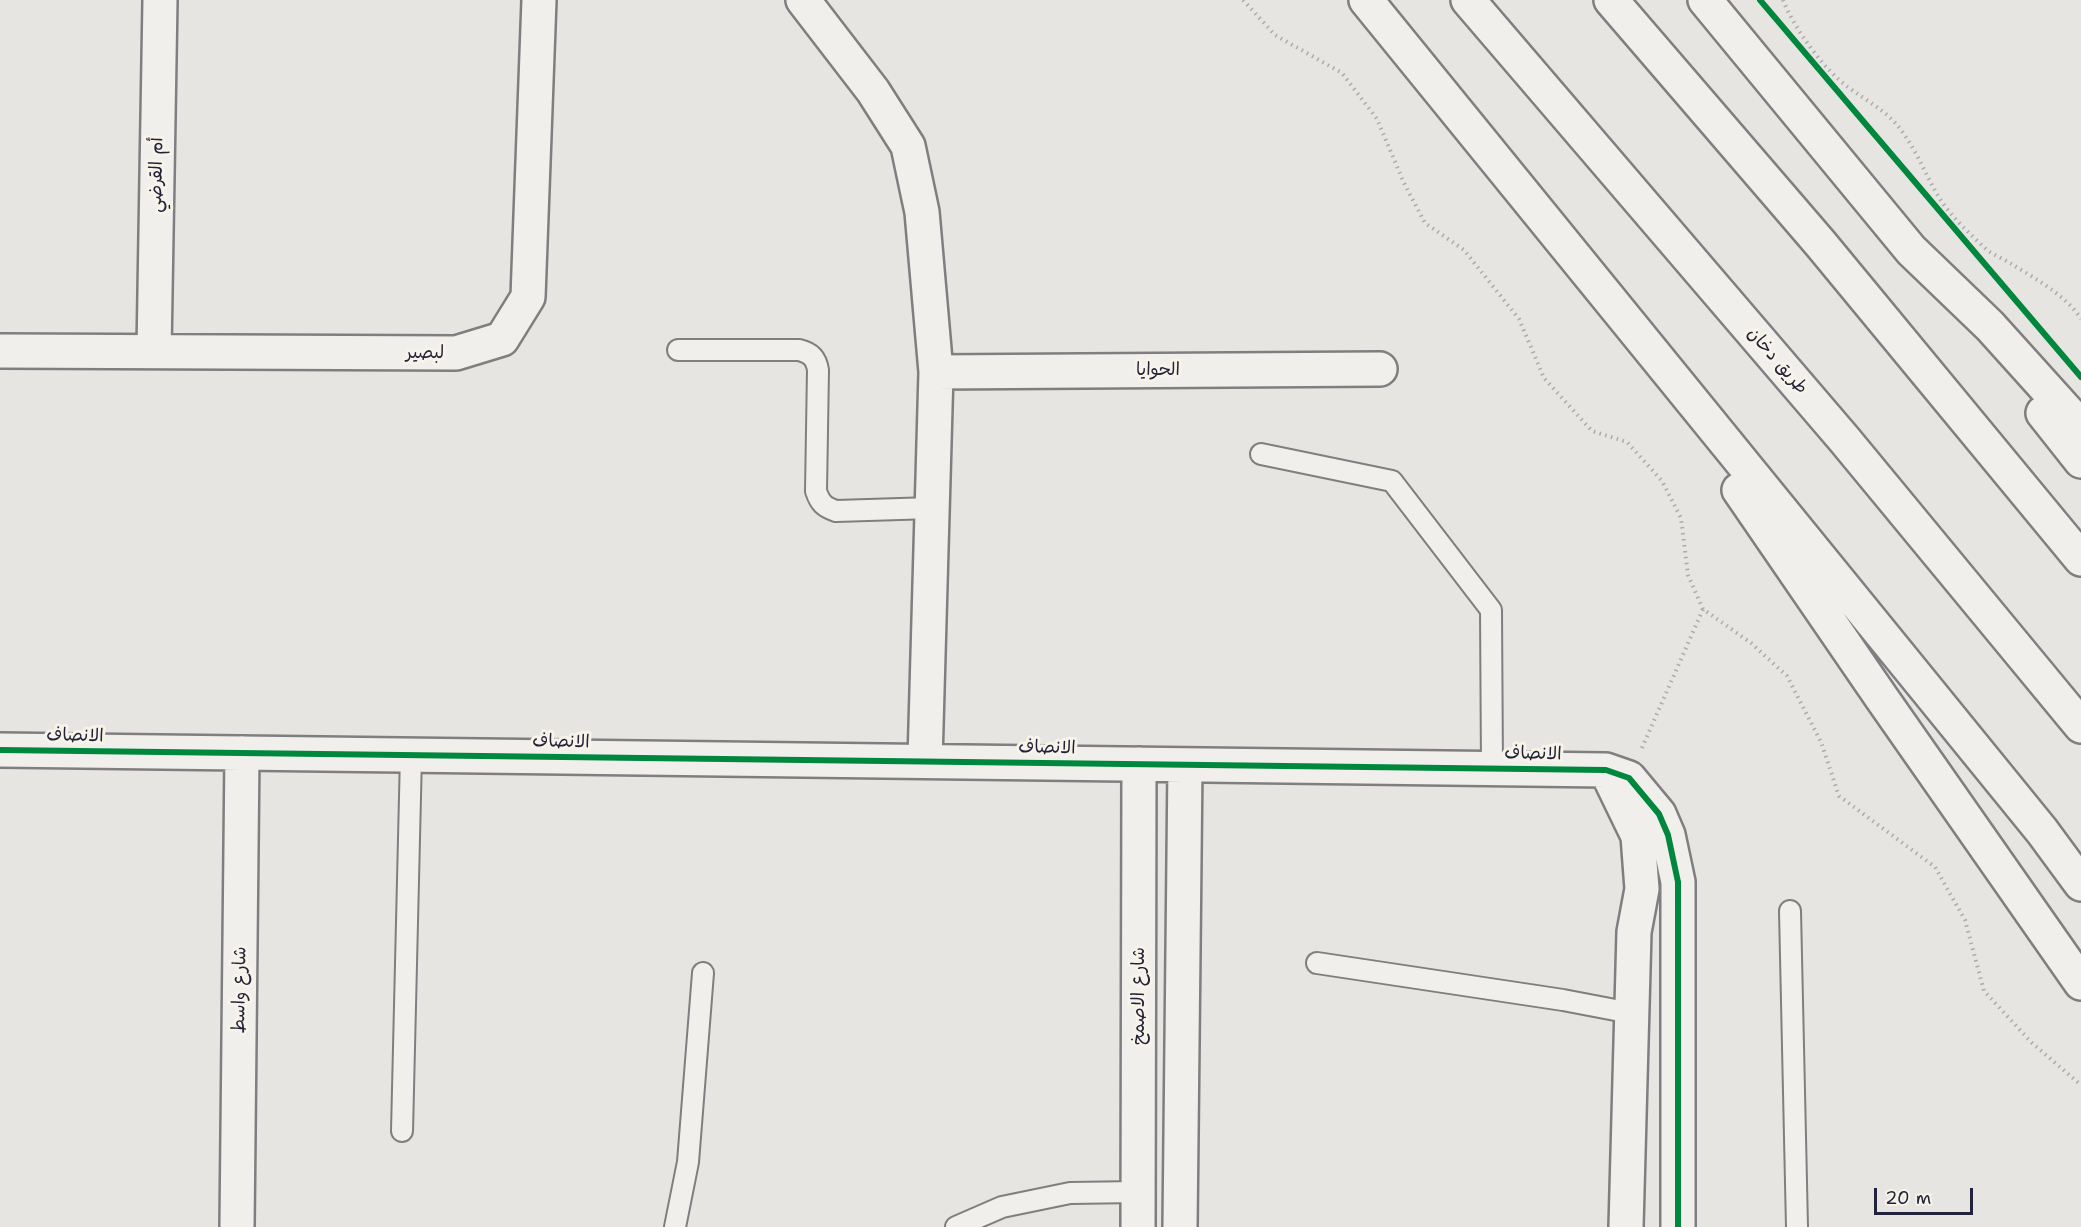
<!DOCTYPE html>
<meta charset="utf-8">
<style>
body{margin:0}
#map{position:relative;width:2081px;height:1227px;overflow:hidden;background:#e7e5e1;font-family:"Shantell Sans",sans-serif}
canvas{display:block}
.scale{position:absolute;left:1874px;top:1188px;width:99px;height:27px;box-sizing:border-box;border:3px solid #22223b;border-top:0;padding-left:8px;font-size:18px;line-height:21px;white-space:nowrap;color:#22223b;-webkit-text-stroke:4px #f7f3e8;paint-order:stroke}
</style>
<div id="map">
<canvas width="2081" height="1227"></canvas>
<div class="scale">20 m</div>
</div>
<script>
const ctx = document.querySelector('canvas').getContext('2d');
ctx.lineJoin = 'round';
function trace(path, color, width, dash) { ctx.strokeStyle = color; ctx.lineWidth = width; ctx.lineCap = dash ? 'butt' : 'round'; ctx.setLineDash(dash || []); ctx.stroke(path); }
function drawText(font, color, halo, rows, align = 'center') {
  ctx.font = font + ' "Shantell Sans","Playpen Sans Arabic",sans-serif'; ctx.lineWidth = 6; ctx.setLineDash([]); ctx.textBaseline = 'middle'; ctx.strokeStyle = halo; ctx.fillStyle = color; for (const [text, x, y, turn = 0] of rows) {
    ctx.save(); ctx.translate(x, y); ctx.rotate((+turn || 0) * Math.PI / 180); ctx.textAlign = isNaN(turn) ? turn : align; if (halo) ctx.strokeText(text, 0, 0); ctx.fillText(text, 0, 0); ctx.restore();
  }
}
const lane = new Path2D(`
 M678,350h121c12,3 17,8 19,20l-2,121c4,12 8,16 20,20l96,-3
 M1261,454l131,27 99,129 1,159
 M1790,911l7,316
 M1317,963l246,37 68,13
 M402,1131l9,-376
 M675,1227l13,-65 15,-189
 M956,1227l46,-20 68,-14 68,-1`);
const street = new Path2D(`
 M803,0l70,91 35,55 14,66 14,160 -11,389
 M0,351l456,2 46,-14 26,-42 11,-297
 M154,351l6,-351
 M936,372l444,-3
 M0,750l1606,20 23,8 30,36 9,21 10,47v345
 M1606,770l32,66 4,53 -8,43 -8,295
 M237,1227l5,-474
 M1138,1227l1,-463
 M1180,1227l5,-462`);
const primary = new Path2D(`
 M1366,0l676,831 39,53
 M1468,0l376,439 237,287
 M1611,0l209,243 261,316
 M1705,0l206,250 79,76 91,101
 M2043,413l38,48
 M1739,490l142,207 200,286`);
trace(lane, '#7f7e81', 24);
trace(street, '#7f7e81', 38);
trace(primary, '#7f7e81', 38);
trace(new Path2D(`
 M1243,0l32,35 67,38 35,46 27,64 21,40 39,27 55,69 25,59 48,53 35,11 35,39 19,37 7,57 15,34 48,34 36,33 34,66 18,54 96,71 30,53 19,71 48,52 49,42
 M1783,0c11,28 41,70 65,87 20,15 38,23 53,43 15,20 24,43 36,64 12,21 32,39 49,55 7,6 16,9 24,14 24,15 56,32 71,56
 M1642,748l61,-139`), '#acaaab', 4, [1.5, 4.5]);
trace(lane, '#f0efeb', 20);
trace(street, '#f0efeb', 33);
trace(primary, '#f0efeb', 33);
trace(new Path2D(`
 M1760,0l321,377
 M0,750l1606,20 23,8 30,36 9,21 10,47v345`), '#00873e', 6);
drawText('18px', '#22223b', '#f7f3e8', [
 ["أم القرضي",157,175,-89],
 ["لبصير",425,353],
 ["طريق دخان",1777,361,49],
 ["الحوايا",1158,370],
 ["الانصاف",75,736,1],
 ["الانصاف",561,742,1],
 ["الانصاف",1047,748,1],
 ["الانصاف",1533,754,1],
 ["شارع واسط",240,990,-89],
 ["شارع الاصمخ",1139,996,-90]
]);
</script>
